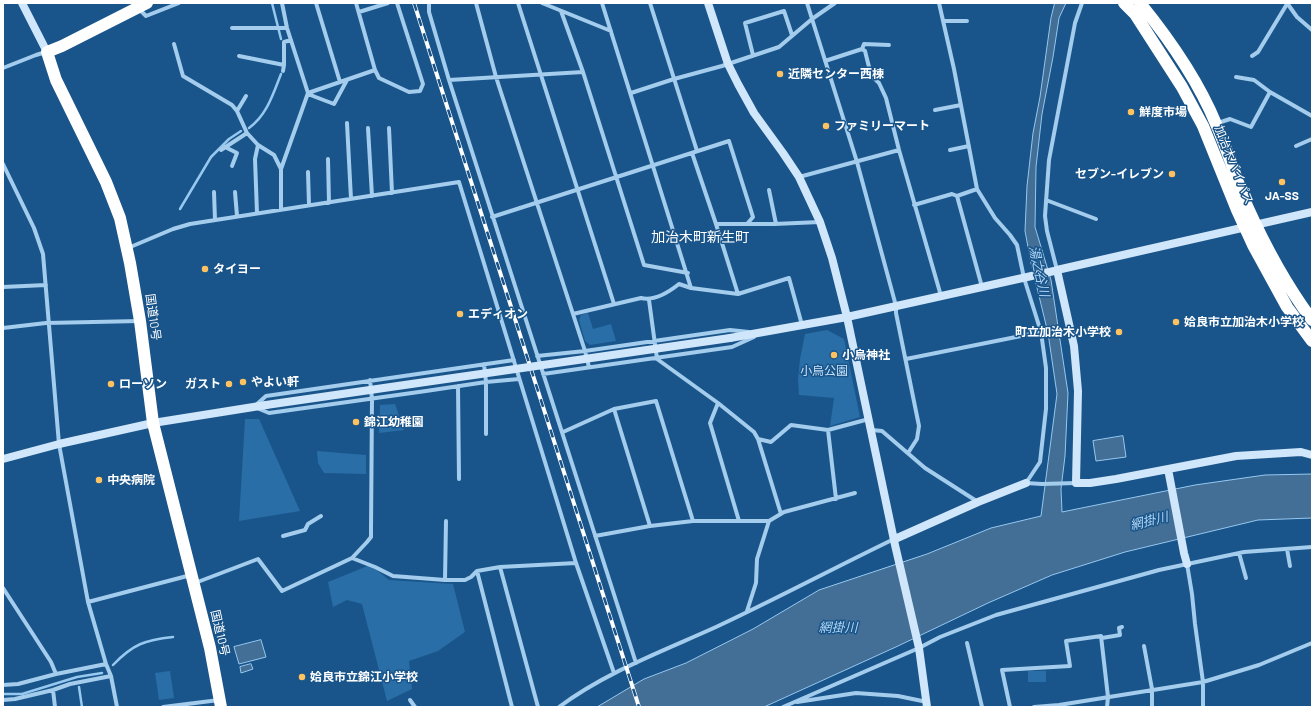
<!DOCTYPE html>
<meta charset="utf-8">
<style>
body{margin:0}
#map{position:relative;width:1315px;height:710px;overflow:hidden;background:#19558a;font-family:Barlow,sans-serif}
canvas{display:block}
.frame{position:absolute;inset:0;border:4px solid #fff;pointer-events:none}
</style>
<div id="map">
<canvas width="1315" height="710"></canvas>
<div class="frame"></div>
</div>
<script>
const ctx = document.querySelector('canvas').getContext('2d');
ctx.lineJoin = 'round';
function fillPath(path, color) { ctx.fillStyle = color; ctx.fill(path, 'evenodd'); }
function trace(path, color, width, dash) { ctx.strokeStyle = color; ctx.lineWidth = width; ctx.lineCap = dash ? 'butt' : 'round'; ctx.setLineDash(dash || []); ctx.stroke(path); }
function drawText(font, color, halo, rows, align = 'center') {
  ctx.font = font + ' Barlow,"Noto Sans JP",sans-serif'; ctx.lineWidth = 3; ctx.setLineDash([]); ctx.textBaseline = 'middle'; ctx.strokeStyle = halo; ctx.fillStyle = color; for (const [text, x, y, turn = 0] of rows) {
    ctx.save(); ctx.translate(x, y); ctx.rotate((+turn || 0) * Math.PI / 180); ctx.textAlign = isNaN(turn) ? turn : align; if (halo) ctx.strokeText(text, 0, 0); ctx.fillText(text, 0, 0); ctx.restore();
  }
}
fillPath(new Path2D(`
 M588,313l5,16 18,-5 5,17 -26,4 -5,-4 -6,-21 2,-5z
 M827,330l17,9 16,78 -30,9 4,-28 -35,-3 -1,-16 2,-20 5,-25z
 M395,404l9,26 -25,3 1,-28z
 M245,419h14l41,92 -61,10z
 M317,451l49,4v19l-42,-1 -6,-10z
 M370,565l19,15 64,4 12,48 -27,19 -29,10 3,28 -25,12 -25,-97 -15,-4 -14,7 -5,-25z
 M170,671l4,27 -15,2 -4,-27z
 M1028,671h18v11h-18z`), '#296ea7');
const water = new Path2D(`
 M1055,3h11l-7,15 -6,39 -11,57 -6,53 -1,60 16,53 17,113 -3,63 -4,33 1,23 133,-27 70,-10 47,-1v44l-54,2 -133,32 -73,23 -64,28 -90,43 -134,61h-167l47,-28 42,-16 67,-34 66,-39 108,-36 64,-26 50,-12 16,-122 -9,-61 -17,-70 -6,-32 2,-45 6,-53 7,-36 11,-79z
 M1123,436l3,21 -30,4 -3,-20z
 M261,640l5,17 -27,7 -5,-17z
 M251,664l2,5 -12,4 -1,-6z`);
fillPath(water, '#436e95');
trace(water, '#96c8f0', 1);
trace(new Path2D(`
 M272,3l9,36
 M249,128c18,-13 24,-34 32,-54
 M180,209l31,-52 18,-18 12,-8
 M113,665c20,-21 32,-25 60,-28
 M79,687l3,20
 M3,694h19l55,-17 25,-4`), '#96c8f0', 2.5);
trace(new Path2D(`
 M282,3l5,25 21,65 67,-23
 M316,3l24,79
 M356,3l19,67 4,8 30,14 11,-1 3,-7 -26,-81
 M429,3v9l20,68 187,583
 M476,3l20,74 89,274 4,16
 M518,3l96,301
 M542,3l69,28
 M602,3l89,285
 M650,3l47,148
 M807,3l50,159 39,144v7l23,113 -2,13 -9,14
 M939,3l15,66 23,120 18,29 15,17 7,10 7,33 17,54 5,36v41l-6,53 -14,21
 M1287,3l10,14 15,13
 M139,9l7,7 33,-13
 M561,11l22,61 61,193 44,8
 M359,12l29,-9
 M943,21h24
 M232,28h55
 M174,44l9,32 49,29 5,6 10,22 11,12 16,10 7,14
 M862,49l2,-5 25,1
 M753,55l-8,-32 39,-12 8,24
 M239,56l45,9
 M1252,56l6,-4 29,-48
 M825,61l37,-12 3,2 6,24 8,8 7,15 13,52 42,146
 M3,68l33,-13 10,-3
 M283,71l1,-6v-23l7,-2
 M449,80l134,-8
 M1270,92l42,24
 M631,93l43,-14 48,-13 57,-19 33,-28 23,-16
 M935,110l26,-5
 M237,111l9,-15
 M347,123l4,76
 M1218,123l12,-4 21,8 19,-35 -16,-12 -18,-3
 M368,128l4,68
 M389,128l3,65
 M1296,146l16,-7
 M225,147l12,6 -5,13
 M221,150l26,-17
 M950,150l19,-4
 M692,153l24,71 22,70
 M328,159l1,44
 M3,164l31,64 9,26 16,190 29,158 18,62 5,12 6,31
 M308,172l1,33
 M799,177l100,-27
 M769,190l7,34
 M214,192l1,28
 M235,192l2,24
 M957,196l25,91
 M1046,200l50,19
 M914,205l38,-11 5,2 20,-7
 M281,209v-40l27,-76 5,3 21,8 13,-24
 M257,213l-2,-54 3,-14
 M492,217l237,-76 24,76 -6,7h27l46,-2
 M716,224h31
 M128,248l45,-19 17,-5 269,-42 117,381 38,110
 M1057,270l-10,-39 -2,-15 4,-56 26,-137 7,-20
 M3,287l43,-2
 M649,300l8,59 61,44 36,29 4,7 23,75
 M573,314l68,-16c13,3 28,-6 38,-14l12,4 47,6 51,-16 13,47
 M3,328l43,-5 94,-2
 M537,356l48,-5 145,-21 19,2
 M906,359l135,-27
 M484,364l2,18v52
 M543,374l189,-27 22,-10
 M458,386l1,93
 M718,403l-8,20 29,98
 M256,405l10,-9 248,-36
 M257,408l12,5 157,-22 60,-9 33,-3
 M614,409l36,117
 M828,430l8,69
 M872,430l10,1 43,37 53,34
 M563,432l51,-23 42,-8 37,120
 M758,439l13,3 20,-17 37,5 41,-11
 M1026,483l16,1 34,-1
 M283,536l22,-6 3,-6 13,-8
 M595,536l55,-10 43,-5h76l15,-9 71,-19
 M1287,549l3,17
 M1239,553l7,25
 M352,558l23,9 18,9 52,4h20l6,-3 6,-6 23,-4 76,-4
 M1187,564l5,30 3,30 8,58v25
 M500,567l38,140
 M477,571l35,136
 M445,580l1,-59
 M195,583l63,-24 24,32 70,-33 15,-16 4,-5v-7l1,-131 -2,-19
 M3,588l48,74 5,12
 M88,602l103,-27
 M747,611l9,-28 1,-24 12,-38
 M1102,638l18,-3 -1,-7 3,-1
 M967,643l15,64
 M1144,646l8,43v18
 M3,685l15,-1 38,-10 50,-10
 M53,690l2,17
 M3,700l12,-1 38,-9 17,-6 41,-8
 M410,700l5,7
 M797,702l59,-9 42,3 29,6
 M163,707l56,-7
 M559,707c47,-35 104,-56 157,-80 60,-28 118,-59 178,-88
 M783,707l136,-59 21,-11 56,-22 163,-45 85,-18 68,-5
 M1010,707l-8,-37 68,-4 -4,-25 35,-5 7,61 -1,10
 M1034,707l25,-2 144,-23 56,-17 53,-22`), '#a3cced', 4);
trace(new Path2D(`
 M22,3l25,49
 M708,3l20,61 10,20 16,29 29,40 16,24 21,45 12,36 15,59 48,228 24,103 8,59
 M1057,270l17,76 4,45 -2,92h14l26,-4 120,-23 65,-4 11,3
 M730,338l117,-21 207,-46 3,-1 255,-58
 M3,459l56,-15 94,-21 113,-18
 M1168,469l16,84 3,11
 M895,539l83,-37 48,-19`), '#d0e6fa', 8);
trace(new Path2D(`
 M147,3l-85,43 -15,6 9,28 50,102 14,36 10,45 10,58 13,102 57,225 11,59
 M1124,3l11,11 47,73 21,39 34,84 16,35 34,62 25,34
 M1140,3c30,37 58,77 76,121 12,27 20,55 31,82 18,40 39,79 65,114`), '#fff', 12);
const rail = new Path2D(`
 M414,3l225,704`);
trace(rail, '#fff', 4);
trace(rail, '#19558a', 2.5, [8]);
trace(new Path2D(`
 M266,405l464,-67`), '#d0e6fa', 8);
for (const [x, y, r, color] of [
 [780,74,4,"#ffc260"],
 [1131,112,4,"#ffc260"],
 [826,126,4,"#ffc260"],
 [1172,174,4,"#ffc260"],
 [1282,182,4,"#ffc260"],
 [205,269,4,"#ffc260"],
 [460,314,4,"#ffc260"],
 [1176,322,4,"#ffc260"],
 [1119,332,4,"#ffc260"],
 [834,355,4,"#ffc260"],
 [243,382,4,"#ffc260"],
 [111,384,4,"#ffc260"],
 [229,384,4,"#ffc260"],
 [356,422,4,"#ffc260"],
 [99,480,4,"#ffc260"],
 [302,677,4,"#ffc260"]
]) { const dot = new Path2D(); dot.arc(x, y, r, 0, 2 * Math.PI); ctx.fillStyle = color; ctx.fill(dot); trace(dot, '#19558a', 1.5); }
drawText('bold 12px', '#fff', '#19558a', [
 ["近隣センター西棟",788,74],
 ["鮮度市場",1139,112],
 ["ファミリーマート",834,126],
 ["セブン-イレブン",1164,174,"right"],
 ["JA-SS",1282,196,"center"],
 ["タイヨー",213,269],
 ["エディオン",468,314],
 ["姶良市立加治木小学校",1184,322],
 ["町立加治木小学校",1111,332,"right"],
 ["小烏神社",842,355],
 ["やよい軒",251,382],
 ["ローソン",119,384],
 ["ガスト",221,384,"right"],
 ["錦江幼稚園",364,422],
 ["中央病院",107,480],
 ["姶良市立錦江小学校",310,677]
], 'left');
drawText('12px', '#fff', '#19558a', [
 ["加治木バイパス",1234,165,68],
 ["国道10号",153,317,82],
 ["国道10号",220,633,77]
]);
drawText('12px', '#c9e4fa', '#19558a', [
 ["小烏公園",824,371]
]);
drawText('italic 13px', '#afd5f5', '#19558a', [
 ["湯之谷川",1039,271,77],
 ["網掛川",1149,521,-14],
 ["網掛川",838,628]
]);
drawText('14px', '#fff', '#19558a', [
 ["加治木町新生町",700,237]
]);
</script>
